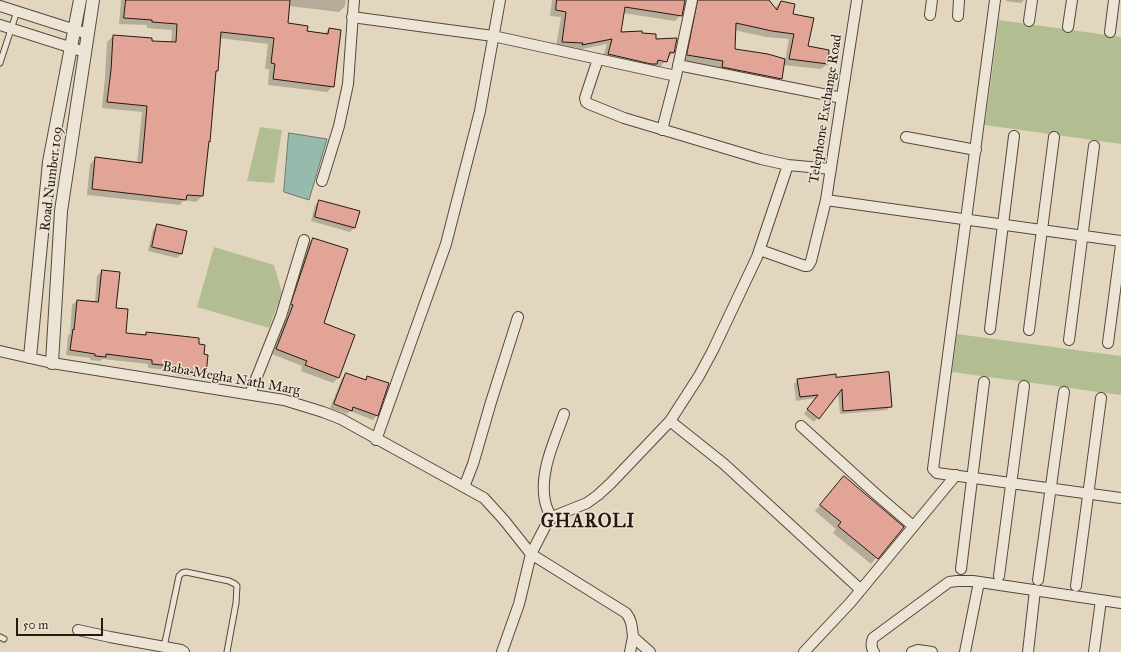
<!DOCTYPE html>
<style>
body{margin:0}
#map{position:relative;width:1121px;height:652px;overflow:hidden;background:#e2d7be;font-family:"IM FELL Great Primer",serif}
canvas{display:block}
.scale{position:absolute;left:16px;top:618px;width:87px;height:18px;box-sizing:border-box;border:2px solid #291811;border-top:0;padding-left:5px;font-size:12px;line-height:14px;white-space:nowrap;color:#291811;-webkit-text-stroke:3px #ece5d5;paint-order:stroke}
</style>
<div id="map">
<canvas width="1121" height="652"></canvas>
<div class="scale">50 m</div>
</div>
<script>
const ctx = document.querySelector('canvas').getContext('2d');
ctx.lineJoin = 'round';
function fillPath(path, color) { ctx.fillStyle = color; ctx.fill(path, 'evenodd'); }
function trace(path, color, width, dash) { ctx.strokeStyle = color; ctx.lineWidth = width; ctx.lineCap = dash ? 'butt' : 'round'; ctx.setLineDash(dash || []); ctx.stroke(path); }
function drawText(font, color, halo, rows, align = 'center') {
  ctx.font = font + ' "IM FELL Great Primer",serif'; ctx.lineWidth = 3; ctx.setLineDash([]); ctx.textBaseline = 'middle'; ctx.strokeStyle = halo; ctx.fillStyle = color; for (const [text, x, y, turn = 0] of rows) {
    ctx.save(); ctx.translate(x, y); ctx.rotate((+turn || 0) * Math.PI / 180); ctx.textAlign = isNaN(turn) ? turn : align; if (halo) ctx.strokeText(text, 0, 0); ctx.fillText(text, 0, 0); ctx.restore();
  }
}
fillPath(new Path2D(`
 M999,20l122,17v107l-136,-19z
 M260,127l22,3 -8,53 -27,-2z
 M214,247l60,18 8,28 -13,35 -72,-21z
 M957,334l164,22v39l-169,-23z`), '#b2be92');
const water = new Path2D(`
 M289,133l38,6 -18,61 -25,-8z`);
fillPath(water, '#96baab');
trace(water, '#6a796d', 1);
fillPath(new Path2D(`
 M121,0h225l-1,6 -6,6 -50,-6 -2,18 19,8 18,2 5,-5 4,57 -6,6 -59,-7 1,-16h-4l3,-25 -49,-6 -2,32 -2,2 -13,124 -6,6 -12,-2 -4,5 -93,-10 3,-31 6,-6 41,5 5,-51 -40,-4 3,-31 2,-35 6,-6 38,6 20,1 1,-13 -25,-2v-3l-28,-1z
 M552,0h132l-3,15 -6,6 -52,-8 -4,20 22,1 14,6 18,13 -13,14 -58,-7 5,-16 -30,6 1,-2 -22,-1 5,-30 -11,-1z
 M693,0h72l10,8 6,-6 11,12 15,33 20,17 -6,5 -38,-4 -2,14 -6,6 -59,-12 2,-6 -36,-6zM734,30l32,7 23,2 -4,21 -51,-10z
 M1006,0h18l-3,3 -15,-2z
 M320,201l35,26 -5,5 -39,-11 4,-16z
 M158,225l23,29 -4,4 -29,-7 5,-21z
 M313,239l10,85 31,12 -16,42 -5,5 -32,-12 1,-5 -30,-12 17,-44 -2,-1 21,-65z
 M102,271l23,63 18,2 3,-3 51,12 6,10 2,18 -5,5 -24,-3v-4l-28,-3v-4l-45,-5 -3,2 -10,-1v-2l-24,-3 2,-20 2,-1 2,-29 5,-4 18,1 2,-26z
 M346,374l18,7 4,-4 9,38 -4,5 -23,-9 -3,3 -17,-6 12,-30z
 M835,378l56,28 -4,4 -47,4 -2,-21 -24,29 -10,-8 11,-16 -19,3 -2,-17 4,-4z
 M838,483l65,44 -32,37 -38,-31 3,-4 -21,-18z`), '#0003');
const building = new Path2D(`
 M126,0h164l-2,23 20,3 -1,5 21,3 1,-6 12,2 -7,57 -61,-8 2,-15 -4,-1 3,-25 -53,-6 -3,39h-2l-6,71 -1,-1 -6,55 -16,-1 -1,5 -94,-11 3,-32 47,6 5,-57 -40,-4 4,-32 2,-35 39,3v3l24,1 1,-18 -25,-2v-2l-28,-2z
 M557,0h128l-3,16 -57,-9 -4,25 21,-1v2l14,1v5l21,-1 -3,15 -4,-1 -3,10 -9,-2 -1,4h-6l-43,-10 4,-15 -30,6 1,-2 -21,-1 4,-30 -10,-2z
 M698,0h71l8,10 4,-9 14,3 -2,10 21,4 -6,28 21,4 -1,14 -39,-5 5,-25 -22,-3 -36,-8 -1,26 33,5 17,5 -3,20 -60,-12 1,-6 -36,-6z
 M319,200l41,11 -5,17 -40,-11z
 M157,224l30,7 -5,23 -30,-7z
 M313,238l35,11 -24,74 31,12 -16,43 -34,-13 2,-4 -31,-12 17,-44 -2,-1z
 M102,270l18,2 -4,36 12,1 -2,24 20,2v-3l53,6v6l6,1 -1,9 4,1 -2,19 -26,-3 1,-4 -29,-3v-4l-46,-6v3l-11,-1v-2l-25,-4 3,-21 1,1 3,-30 21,2z
 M889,372l3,35 -49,4 -1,-22 -23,30 -12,-10 11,-14 -18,2 -3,-18 39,-5v3z
 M346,373l20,7 1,-4 22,7 -11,33 -25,-9 -1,4 -18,-7z
 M844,476l60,51 -26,32 -40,-33 3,-4 -21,-17z`);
fillPath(building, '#e2a496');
trace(building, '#291811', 1);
const service = new Path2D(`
 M0,63l17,-52
 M0,637l4,2
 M164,647l15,-71 3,-3 4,-1 43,9 6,3 2,2 -1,17 -9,49`);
const minor = new Path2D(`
 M995,0l-62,469 4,4 184,25
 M0,6l88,28
 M930,15l2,-15
 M958,16l1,-16
 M352,17l141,19 183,40
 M1029,21l3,-21
 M0,25l85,27
 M1068,27l4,-27
 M1110,32l4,-32
 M598,59l-13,39 1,4 3,2 35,14 137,41 27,6 43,4
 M678,65l164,33
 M662,130l14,-54 16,-76
 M906,137l70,13
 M788,165l-31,92 -44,93 -14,26 -29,45 54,43 137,126
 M322,181l17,-55 9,-42 6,-84
 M826,200l295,41
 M760,250l45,16h3l3,-5 15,-61 31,-200
 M990,329l24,-193
 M1029,330l25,-193
 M1069,340l25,-194
 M1108,343l13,-98
 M0,351l52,12 232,37 39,12 18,7 143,79 20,22 27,34 95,59c6,7 6,15 7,24l17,15
 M250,394l31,-78 23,-76
 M801,426l76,69 36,31
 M376,440l70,-196 34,-133 20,-111
 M464,487l9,-23 18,-62 27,-85
 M552,518c-3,-5 -6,-11 -7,-17 -6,-29 10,-61 19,-87
 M961,569l23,-187
 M999,576l25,-190
 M1038,580l26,-188
 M1076,586l25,-188
 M78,630l32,7 71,13 3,2
 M502,652l17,-48 12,-50 16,-31 5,-5 5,-3 30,-12 11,-8 13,-12 59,-62
 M630,652l3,-15
 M804,652l46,-49 106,-128
 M874,652c-3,-4 -3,-9 -1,-14l76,-56 8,-1h16l148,22
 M912,652l6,-2 14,2
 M965,652l14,-70
 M1028,652l7,-62
 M1094,652l7,-52`);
const tertiary = new Path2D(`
 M30,357l19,-195 31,-162
 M52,363l9,-152 32,-211`);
trace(service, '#57483c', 7);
trace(minor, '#57483c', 12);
trace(tertiary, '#57483c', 14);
trace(service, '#ece5d5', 5);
trace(minor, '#ece5d5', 10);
trace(tertiary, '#ece5d5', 12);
drawText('14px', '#291811', '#ece5d5', [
 ["Telephone Exchange Road",826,109,-81],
 ["Road Number 109",52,179,-83],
 ["Baba Megha Nath Marg",231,379,10]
]);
ctx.letterSpacing = '1px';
drawText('bold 18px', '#291811', '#ece5d5', [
 ["GHAROLI",588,523]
]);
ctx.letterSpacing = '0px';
</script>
